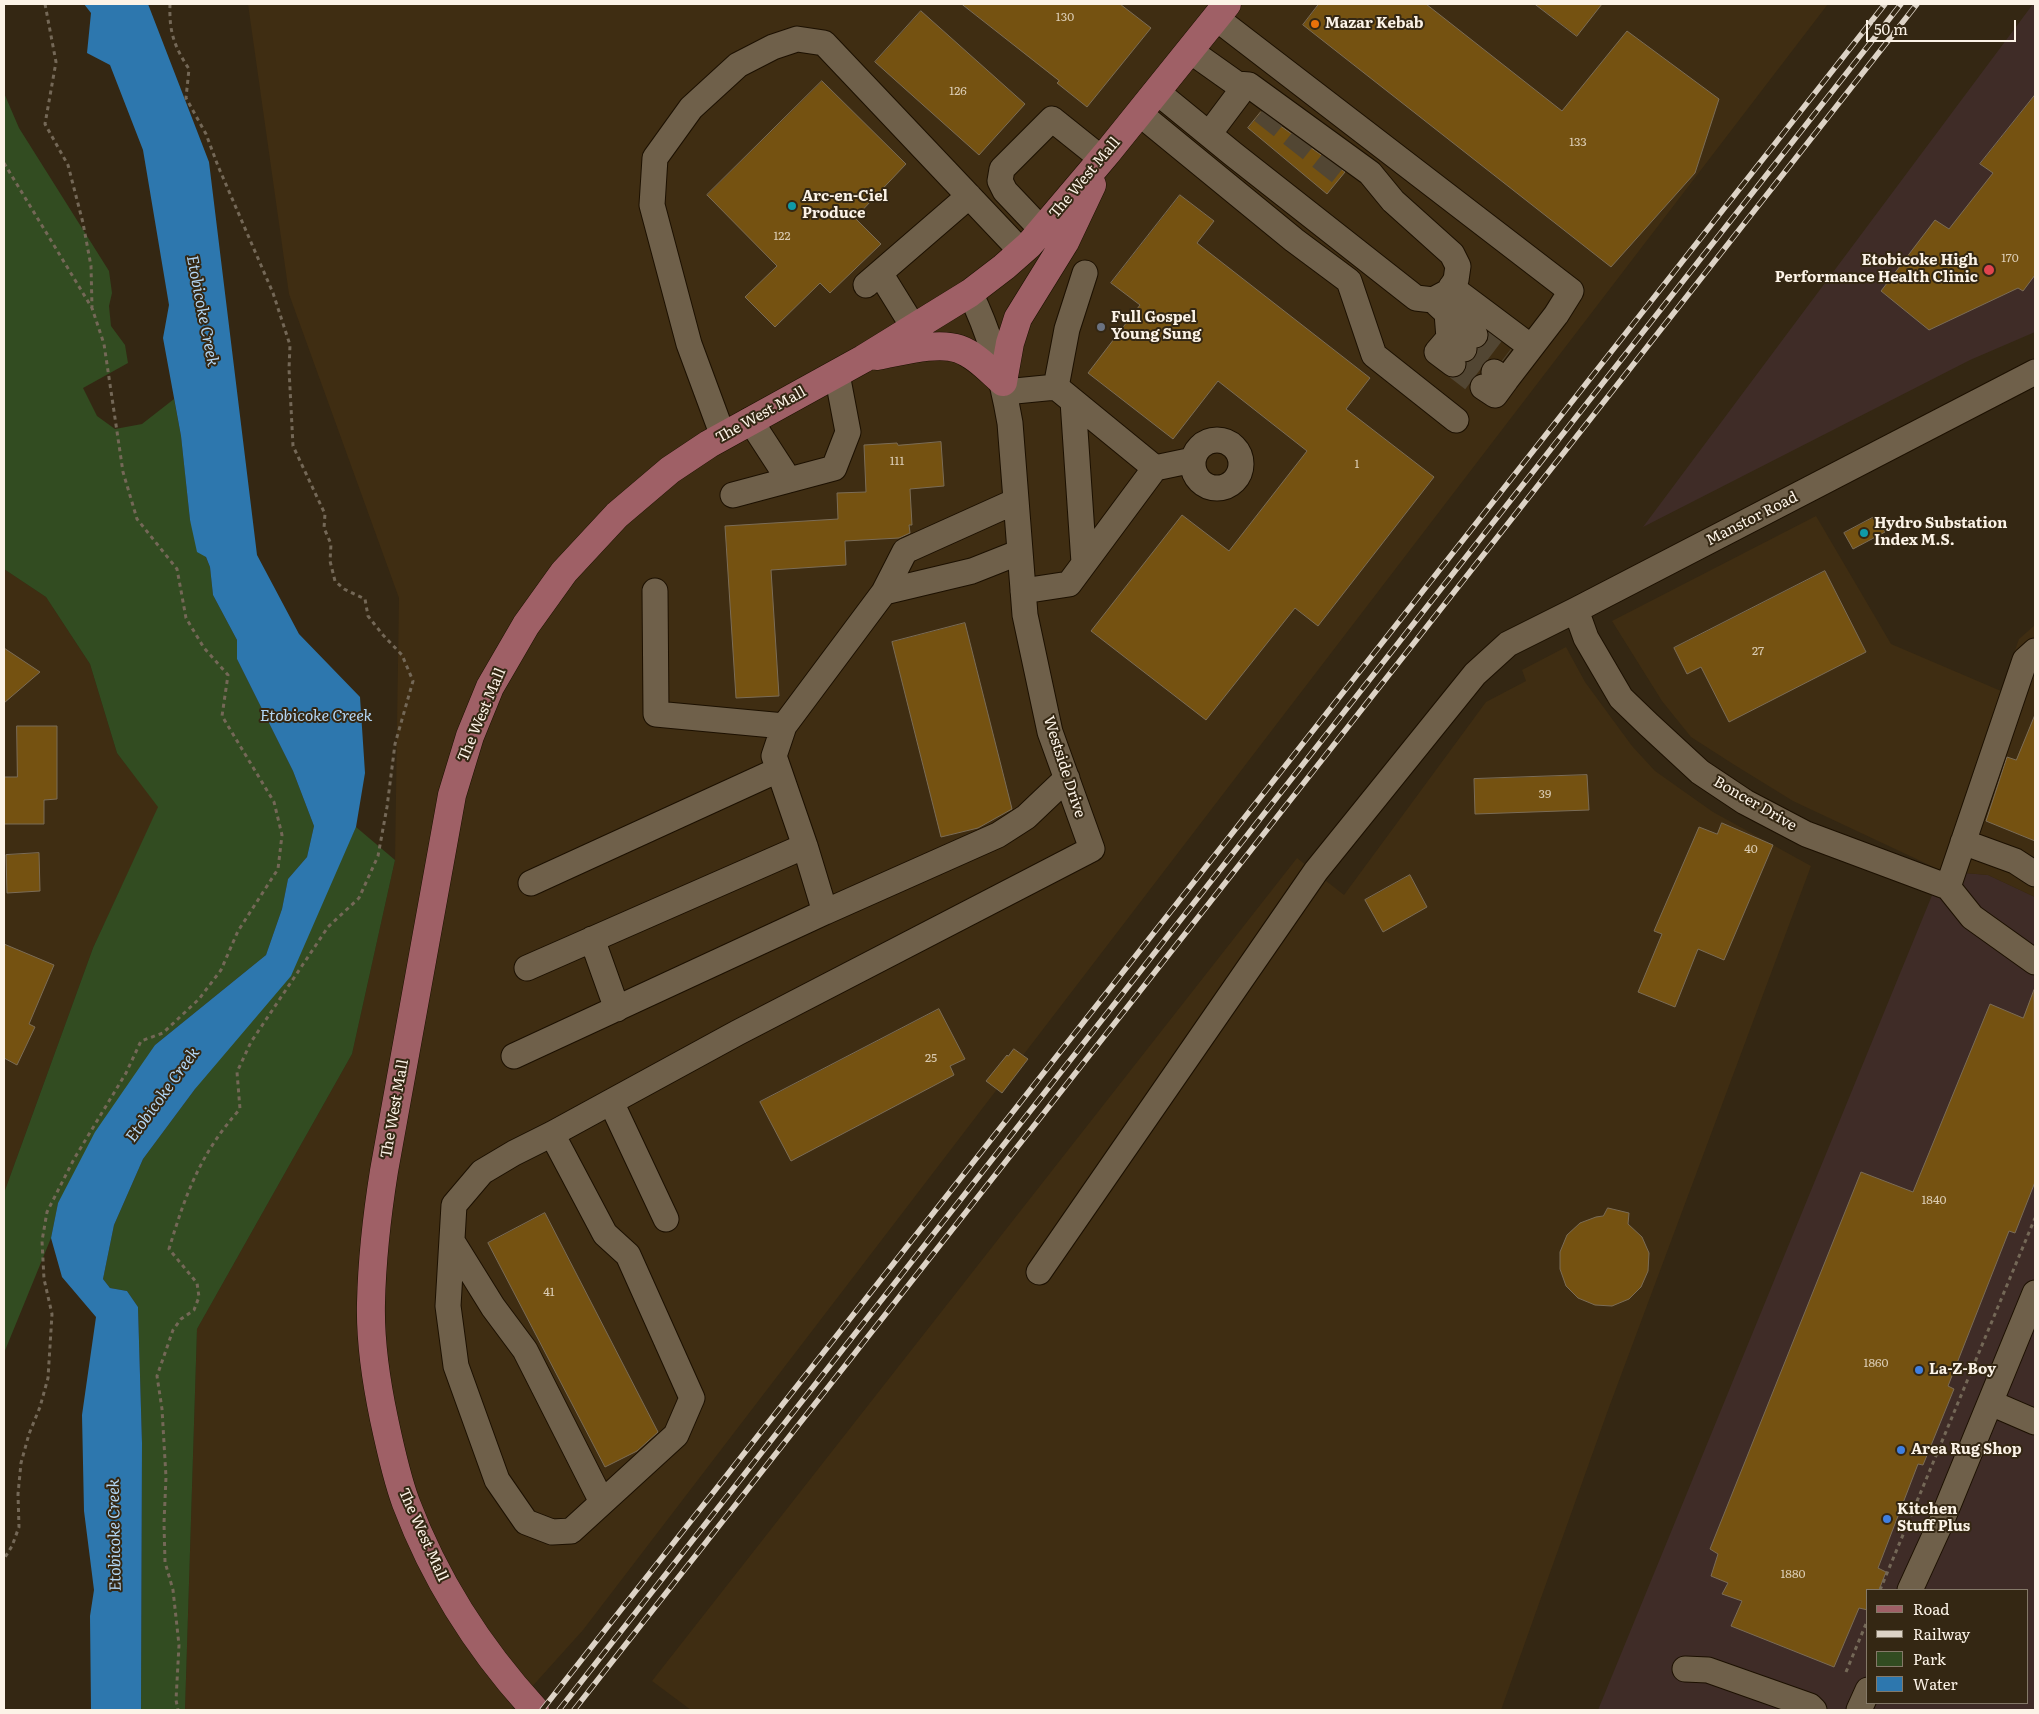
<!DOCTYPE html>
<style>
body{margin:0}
#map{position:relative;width:2039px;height:1714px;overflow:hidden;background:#342713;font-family:Literata,serif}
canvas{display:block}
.frame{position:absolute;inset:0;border:5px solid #fcf3e7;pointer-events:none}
.legend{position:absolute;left:1866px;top:1589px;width:162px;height:115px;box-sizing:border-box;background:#342713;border:1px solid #847968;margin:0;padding:6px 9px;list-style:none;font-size:15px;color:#fcf3e7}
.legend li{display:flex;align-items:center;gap:10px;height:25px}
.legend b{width:25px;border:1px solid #847968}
.scale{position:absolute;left:1866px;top:20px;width:150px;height:22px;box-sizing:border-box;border:2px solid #fcf3e7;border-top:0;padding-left:6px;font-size:15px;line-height:18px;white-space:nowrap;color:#fcf3e7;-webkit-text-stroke:4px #342713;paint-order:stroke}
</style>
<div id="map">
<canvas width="2039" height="1714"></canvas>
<div class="frame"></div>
<ul class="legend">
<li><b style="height:6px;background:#9f6066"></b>Road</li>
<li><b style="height:6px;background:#ddd3c6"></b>Railway</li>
<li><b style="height:14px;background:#324c21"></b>Park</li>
<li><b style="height:14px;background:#2d77ae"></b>Water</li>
</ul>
<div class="scale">50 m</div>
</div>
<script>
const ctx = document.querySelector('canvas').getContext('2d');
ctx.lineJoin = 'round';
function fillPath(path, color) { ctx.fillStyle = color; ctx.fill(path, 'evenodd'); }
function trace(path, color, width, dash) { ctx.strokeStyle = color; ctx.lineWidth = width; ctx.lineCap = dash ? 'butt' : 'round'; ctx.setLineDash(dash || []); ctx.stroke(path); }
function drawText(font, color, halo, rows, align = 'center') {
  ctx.font = font + ' Literata,serif'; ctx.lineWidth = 4; ctx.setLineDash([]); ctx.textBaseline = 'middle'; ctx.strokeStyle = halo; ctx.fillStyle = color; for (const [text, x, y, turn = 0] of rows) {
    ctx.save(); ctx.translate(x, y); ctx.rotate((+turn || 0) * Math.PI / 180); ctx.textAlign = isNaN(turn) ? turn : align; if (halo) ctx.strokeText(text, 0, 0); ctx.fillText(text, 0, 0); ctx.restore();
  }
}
fillPath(new Path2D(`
 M2033,4h2v328l-65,28 -327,167z
 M1942,871l46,4 47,22v813h-437zM1868,1590h160v113h-160z`), '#3f2c27');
fillPath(new Path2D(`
 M248,4h1580l-1245,1626 -72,80h-326l12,-381 155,-275 43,-194 4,-262 -110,-304z
 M1816,516l75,128 110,47 18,-52 16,-14v272l-47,-22 -46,-4 -149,-70 -60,-37 -42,-27 -29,-36 -50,-80z
 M4,569l42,28 44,67 27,89 42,54 -66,141 -89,245z
 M1566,647l19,35 47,64 23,25 58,41 98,54 -203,544 -107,300h-810l-39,-29 645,-823 47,37 142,-193 40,-21 -4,-11z`), '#3f2d12');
fillPath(new Path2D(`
 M4,93l15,35 90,143 3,22 -3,13 2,20 14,19 3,18 -45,25 14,28 18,13 27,-5 32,-25 7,37 9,84 20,47 3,28 24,45v19l56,112 21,55 -7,31 -19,22 -6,30 -16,46 -111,90 -97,158 -7,35 -47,115v-160l89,-245 65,-141 -41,-54 -27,-89 -44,-67 -42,-28z
 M356,827l39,33 -43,194 -155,275 -12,381h-44l1,-267 -4,-136 -11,-16 -17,-3 -7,-9 11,-54 29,-66 52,-70 135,-207z`), '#324c21');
fillPath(new Path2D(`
 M84,4h64l61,158 48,393 42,79 61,63 5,76 -9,54 -65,149 -96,113 -52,70 -29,66 -11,54 7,9 17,3 11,16 4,136 -1,267h-50l-1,-94 4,-26 -10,-79 -2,-96 14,-98 -34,-40 -11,-39 7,-35 37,-71 60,-87 111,-90 16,-46 6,-30 19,-22 7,-31 -21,-55 -56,-112v-19l-24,-45 -3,-28 -4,-10 -9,-5 -7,-32 -9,-84 -18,-98 6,-33 -26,-155 -33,-85 -23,-12 4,-40z`), '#2d77ae');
const building = new Path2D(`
 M962,4h158l31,24 -64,79 -30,-24 2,-2z
 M1319,4h107l136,107 65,-80 92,68 -24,74 -84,94 -308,-242z
 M1535,4h67l-25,32z
 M921,11l104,93 -46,51 -104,-93z
 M822,81l84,83 -51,54 26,26 -51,49 -10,-10 -45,44 -30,-30 32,-31 -70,-71z
 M2035,95v180l-12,16 -5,-3 -89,42 -48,-39 54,-71 14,9 44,-56 -13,-9z
 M1261,112l84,60 -18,22 -79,-66z
 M1180,195l34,26 -17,22 173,135 -24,31 88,68 -116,149 -23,-18 -89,112 -115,-89 91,-116 47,36 78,-100 -89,-70 -45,58 -85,-66 52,-68 -29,-22z
 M941,442l3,44 -34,3 2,36h-3l1,8 -11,5 -54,3 1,24 -75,5 8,126 -43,2 -11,-172 113,-7 -1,-26 29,-1 -2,-47 33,-2 1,2z
 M1876,516l9,16 -32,17 -9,-16z
 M1825,571l41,81 -137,70 -28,-55 -14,7 -13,-26z
 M965,623l47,186 -34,19 -37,9 -49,-195z
 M4,648l36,24 -36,31z
 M2035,715v126l-49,-20 21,-64 9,3z
 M17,726h40v73l-13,1v24h-40v-47h13z
 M1587,775l2,35 -114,4 -1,-35z
 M1722,823l51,22 -49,115 -26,-11 -23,58 -37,-15 24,-58 -8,-3 45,-104 18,7z
 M39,853l1,38 -33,2 -1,-38z
 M1410,875l17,32 -44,25 -18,-32z
 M4,944l50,21 -25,59 6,3 -18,38 -13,-7z
 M2034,990l1,192 -20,51 -6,-2 -61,155 6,3 -31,76 -5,-1 -40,104 8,4 -7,18h-11v20l-9,-2 -25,59 -103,-41 11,-25 -20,-7 6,-11 -17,-7 7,-22 -8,-5 151,-377 52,20 77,-188 33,14z
 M939,1009l26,50 -15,7 4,9 -163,86 -31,-59z
 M1014,1049l14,10 -26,34 -16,-12 21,-26 1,1z
 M1608,1208l21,5 -1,11 14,13 7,16 -1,18 -7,16 -12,12 -17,7 -17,-1 -17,-7 -12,-12 -6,-17v-17l7,-17 13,-12 16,-6 7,-1z
 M545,1213l113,219 -21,19 -32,16 -117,-224z`);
fillPath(building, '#755211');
trace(building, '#7b6c56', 1);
trace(new Path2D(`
 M1262,111l81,64
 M1475,335l30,23
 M1464,349l30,23
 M1453,364l30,23`), '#524633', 25, [25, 12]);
const minor = new Path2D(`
 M1216,18l355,273 -15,24 -50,65 -12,-8
 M1156,91l77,63 183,144 17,2 15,-8 8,-12 2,-14 -6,-12 -59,-53 -23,-28 -121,-88 -12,-1 -48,-34
 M1139,113l155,127 55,41 25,74 82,65
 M1209,134l30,-40
 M1042,230l-37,-39 -5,-10 2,-12 50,-50 50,40
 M880,273l34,55
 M866,285l103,-89
 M1451,287l80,60
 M1433,300l14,13 2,25 15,11
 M1447,313l28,22
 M1449,338l-12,14 16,12
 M1056,387l11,-58 18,-56
 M1483,387l12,8 11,-15
 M1005,392l51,-5 99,81
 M1073,401l11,162
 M750,420l39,60
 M723,436l-34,-92 -37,-139 3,-47 36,-50 47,-43 35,-18 24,-8 27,4 197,208
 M1193 464a24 24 0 1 1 48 0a24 24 0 1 1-48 0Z
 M733,495l101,-27 14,-36 -11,-58
 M1016,501l-111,50 -21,41 88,-21 48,-19
 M655,591l1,123 128,12 100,-134
 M1023,591l46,-7 86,-116 38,-8
 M1576,610l10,28 35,60 27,26 52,48 45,30 61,32 142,53
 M1963,842l52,19 20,13
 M531,883l247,-113
 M1948,887l77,-227 10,-9
 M1948,887l24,30 63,45
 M825,912l173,-77 28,-18 41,-39
 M592,939l25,70
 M527,968l278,-122 -31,-90 10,-30
 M514,1056l311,-144 -20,-66
 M611,1102l55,117
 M552,1134l53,100 23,21 64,143 -16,37 -105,96 -19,1 -26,-10 -29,-42 -41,-114 -8,-60 6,-101 28,-33 32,-19 38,-19 185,-101 355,-184 -42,-117 -25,-117 -15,-192c-8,-46 -19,-88 -40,-130
 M452,1241l41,66 32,43 77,152
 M1039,1272l277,-401 159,-197 33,-30 68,-34 459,-238
 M1991,1403l44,19
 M1910,1590l32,-70 93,-227
 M1685,1669l23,1 102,36 4,4
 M1859,1710l9,-20`);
const major = new Path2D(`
 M877,356c23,-4 60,-15 82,-7 17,6 31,22 44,33
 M1003,382l7,-39 8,-25 47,-76 27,-57
 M535,1710c-55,-60 -100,-130 -129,-207 -10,-27 -16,-56 -22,-84 -8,-38 -14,-77 -13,-116 1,-44 6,-88 13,-132l68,-376 18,-59 20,-49 36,-62 38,-53 53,-57 53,-45 39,-26 154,-85 107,-66 34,-26 25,-22 78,-92 120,-149`);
trace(minor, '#1c1000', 27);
trace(major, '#1c1000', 29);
trace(new Path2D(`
 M45,4l11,58 -11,62 23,41 15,58 8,43 1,41
 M170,4c-1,28 4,42 19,65l-3,29 20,36 12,32 55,127 17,52 -1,24 4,77 32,68 -1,14 7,16 -1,17 5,20 9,8 21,10 3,17 15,19 19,20 11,26 -18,63 -8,63 -9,49 -19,42 -31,29 -77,115 -14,30 3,37c-40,45 -54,84 -71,140l28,34 2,14 -5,13 -13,9 -8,11 -16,46 5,33 4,68 -2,46 1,39 8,28 6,55 -3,55 2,10
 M4,163l88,145 12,36 19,128 14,47 40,50 9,49 18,30 24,27 -6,41 52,86 8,33 -4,34 -40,62 -17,39 -22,29 -36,34 -22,8 -15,32 -52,86 -27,53 -5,29 2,38 8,35 -4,64 -8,29 -11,27 -8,29 -3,31 1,33 -7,19 -8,13
 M1880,1590l155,-372
 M1846,1672l22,-53`), '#746857', 3, [4, 4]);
trace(minor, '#6f604a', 25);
trace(major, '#9f6066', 28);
const rail = new Path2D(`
 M542,1710l1343,-1706
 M559,1710l1342,-1706
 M574,1710l1343,-1706`);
trace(rail, '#ddd3c6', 5.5);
trace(rail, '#342713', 4, [11]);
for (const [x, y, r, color] of [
 [1315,24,5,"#e8710a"],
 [792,206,5,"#0f9aa8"],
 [1989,270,6,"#e0444e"],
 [1101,327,5,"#6b7280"],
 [1864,533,5,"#0f9aa8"],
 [1919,1370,5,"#3f7fe0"],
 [1901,1450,5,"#3f7fe0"],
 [1887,1519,5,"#3f7fe0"]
]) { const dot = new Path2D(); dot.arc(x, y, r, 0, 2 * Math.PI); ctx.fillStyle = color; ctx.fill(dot); trace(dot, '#342713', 2); }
drawText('12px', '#dacbb2', null, [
 ["130",1065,17],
 ["126",958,91],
 ["133",1578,142],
 ["122",782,236],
 ["170",2010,258],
 ["111",897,461],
 ["1",1357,464],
 ["27",1758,651],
 ["39",1545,794],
 ["40",1751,849],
 ["25",931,1058],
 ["1840",1934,1200],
 ["41",549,1292],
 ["1860",1876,1363],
 ["1880",1793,1574]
]);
drawText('bold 15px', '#fcf3e7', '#342713', [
 ["Mazar Kebab",1325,24],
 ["Arc-en-Ciel",802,197],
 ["Produce",802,214],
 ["Etobicoke High",1978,261,"right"],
 ["Performance Health Clinic",1978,278,"right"],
 ["Full Gospel",1111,318],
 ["Young Sung",1111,335],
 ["Hydro Substation",1874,524],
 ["Index M.S.",1874,541],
 ["La-Z-Boy",1929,1370],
 ["Area Rug Shop",1911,1450],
 ["Kitchen",1897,1510],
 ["Stuff Plus",1897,1527]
], 'left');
drawText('15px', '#fcf3e7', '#342713', [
 ["The West Mall",1085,178,-50],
 ["The West Mall",761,415,-29],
 ["Manstor Road",1752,519,-27],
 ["The West Mall",482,715,-67],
 ["Westside Drive",1064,767,72],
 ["Boncer Drive",1755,804,30],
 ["The West Mall",395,1109,-80],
 ["The West Mall",423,1535,66]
]);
drawText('italic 16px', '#b3d6f5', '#342713', [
 ["Etobicoke Creek",202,311,79],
 ["Etobicoke Creek",316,716],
 ["Etobicoke Creek",163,1095,-54],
 ["Etobicoke Creek",115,1535,-91]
]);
</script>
